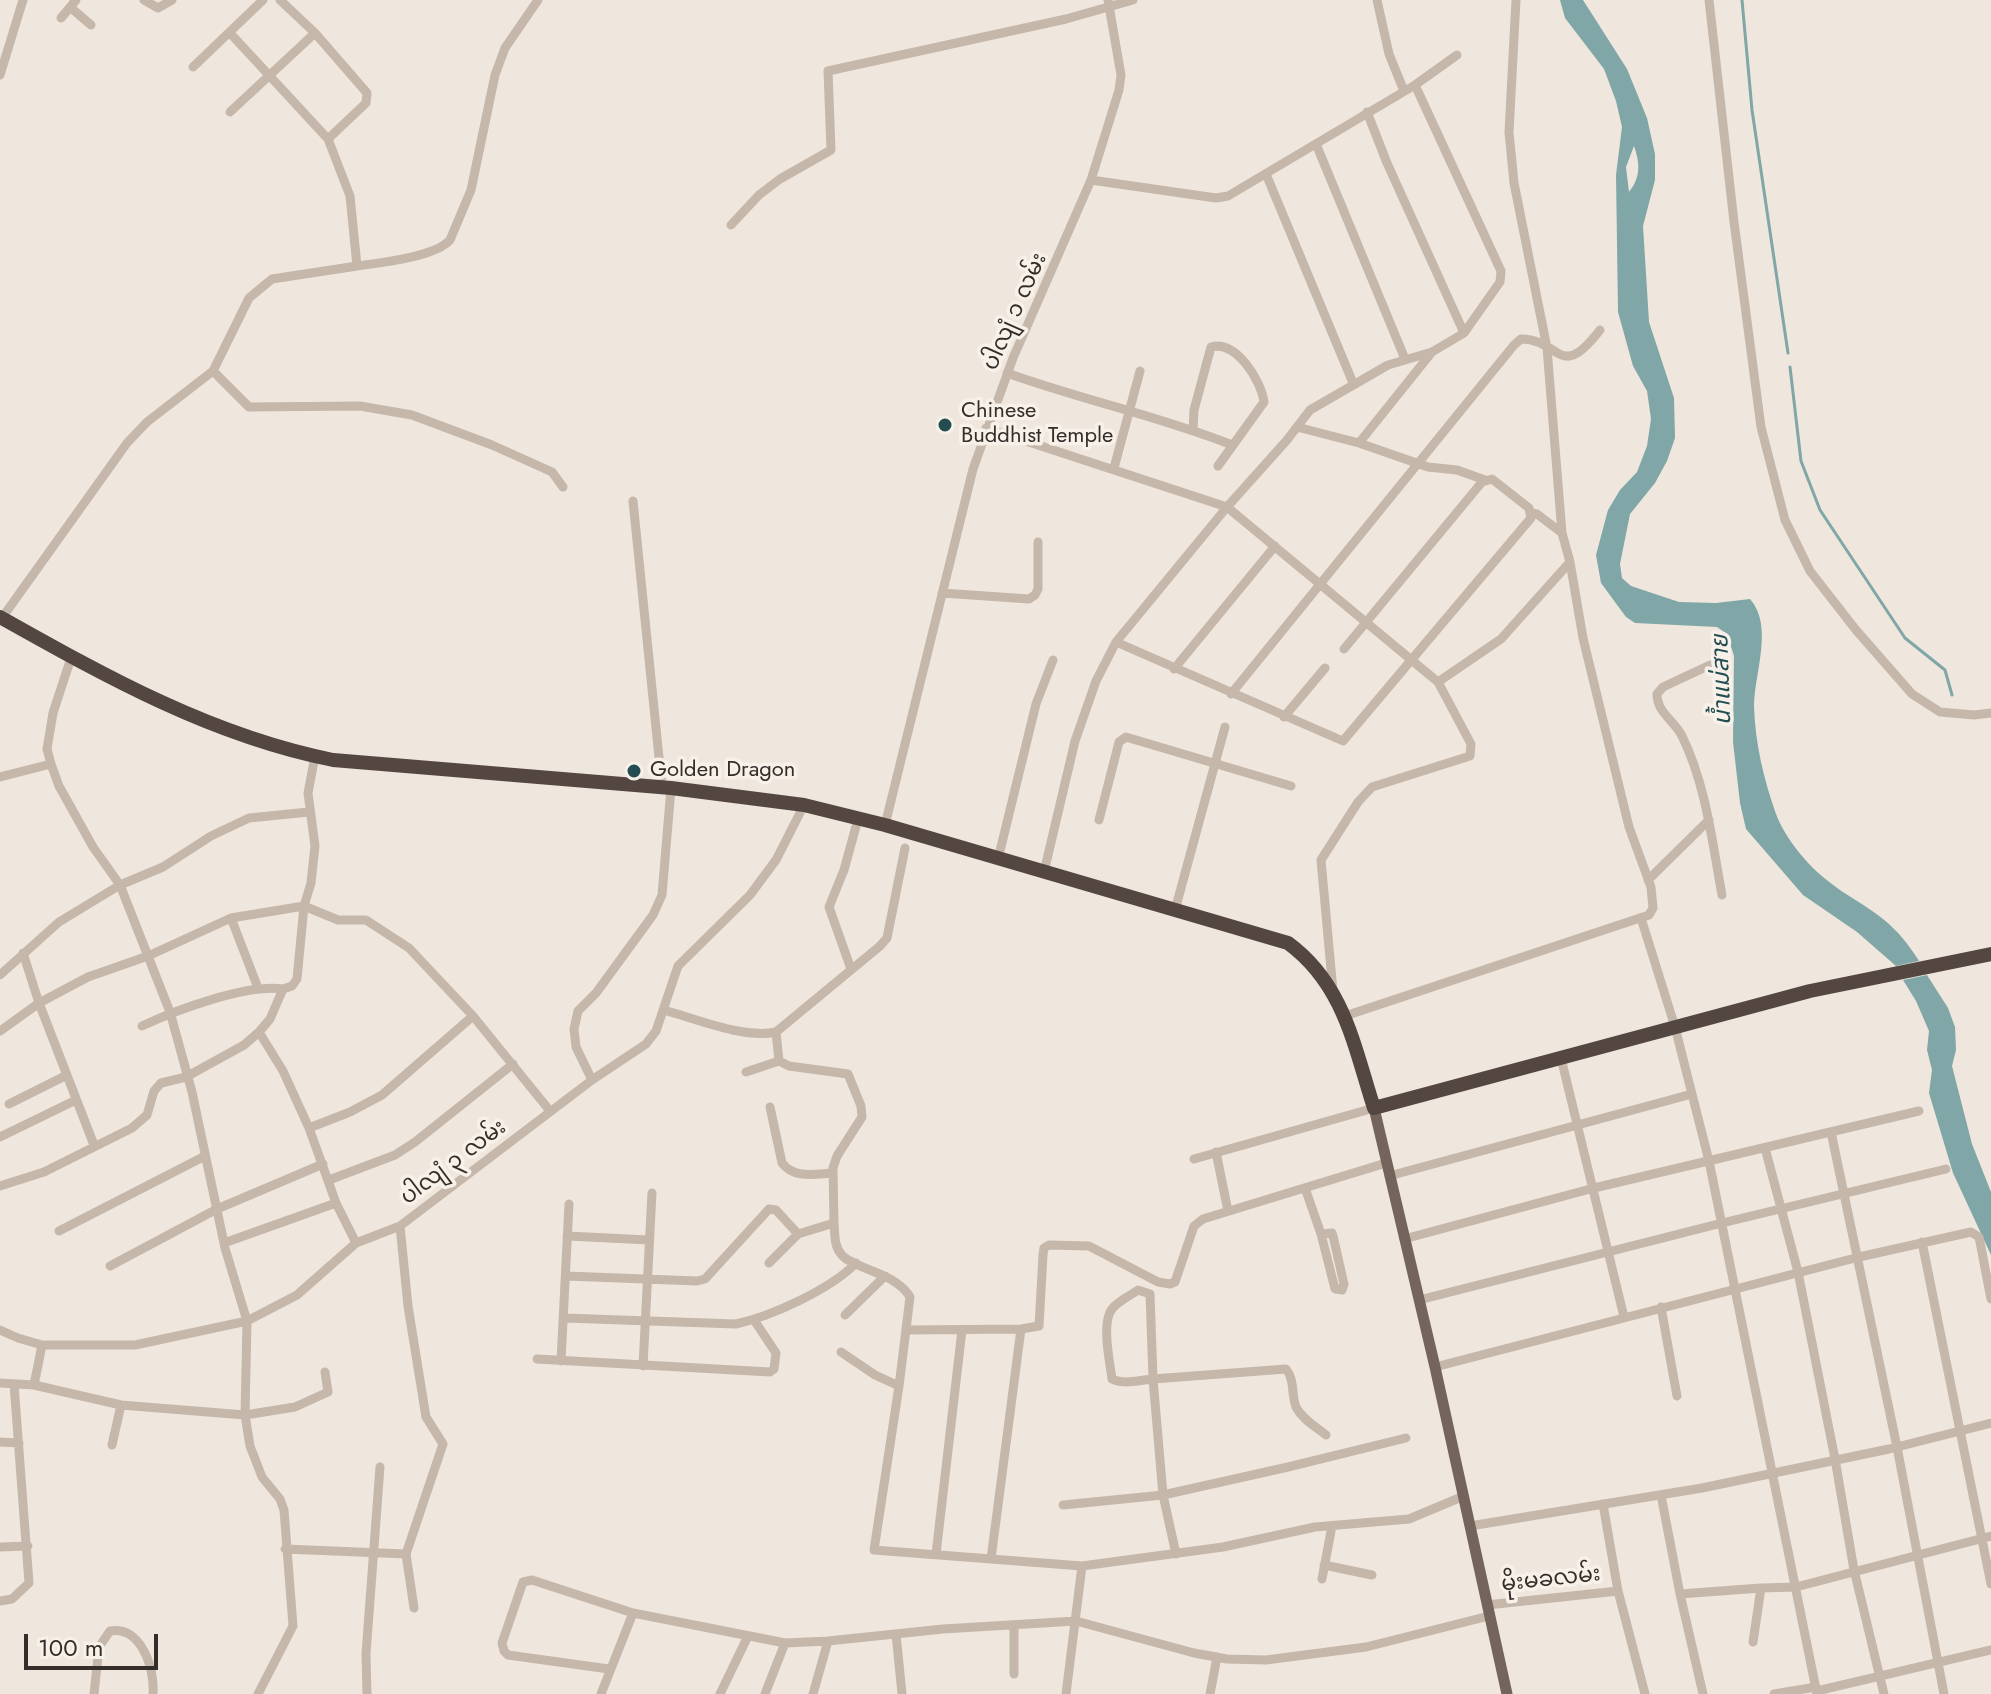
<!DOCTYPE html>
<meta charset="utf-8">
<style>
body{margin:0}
#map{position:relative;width:1991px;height:1694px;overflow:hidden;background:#efe7dd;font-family:Jost,sans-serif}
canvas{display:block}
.scale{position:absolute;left:24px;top:1634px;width:134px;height:36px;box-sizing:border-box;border:4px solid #342d29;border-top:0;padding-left:10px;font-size:24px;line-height:28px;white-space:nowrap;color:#342d29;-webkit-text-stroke:6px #f7f1e9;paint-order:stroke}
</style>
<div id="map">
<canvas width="1991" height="1694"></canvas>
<div class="scale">100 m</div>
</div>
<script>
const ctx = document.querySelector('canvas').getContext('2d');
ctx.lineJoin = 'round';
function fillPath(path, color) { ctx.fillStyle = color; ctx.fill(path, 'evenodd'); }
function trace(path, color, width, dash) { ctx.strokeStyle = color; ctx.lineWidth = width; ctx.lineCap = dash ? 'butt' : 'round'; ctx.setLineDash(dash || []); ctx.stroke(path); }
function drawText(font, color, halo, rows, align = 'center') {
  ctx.font = font + ' Jost,"Noto Sans Myanmar","Noto Sans Thai",sans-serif'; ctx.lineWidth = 7; ctx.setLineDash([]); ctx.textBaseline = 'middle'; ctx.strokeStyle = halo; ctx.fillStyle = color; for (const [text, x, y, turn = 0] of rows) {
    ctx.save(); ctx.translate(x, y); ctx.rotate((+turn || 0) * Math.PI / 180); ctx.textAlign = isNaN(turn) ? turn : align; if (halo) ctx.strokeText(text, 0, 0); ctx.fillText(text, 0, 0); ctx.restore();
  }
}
fillPath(new Path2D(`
 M1560,0h23l44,69 20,49 8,36v26l-12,46 6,96 25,76 1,40 -8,23 -12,22 -25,31 -10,50 2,14 9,8 48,16 37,1 34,-4c24,27 4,75 4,107 1,37 10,74 22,108 9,24 31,51 52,67 17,14 38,24 55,38 15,12 26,26 36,42l-23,5 -39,-34 -54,-37 -57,-66 -6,-26 -7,-61 1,-86 -7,-22 -10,-7 -82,-4 -9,-6 -25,-34 -5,-28 12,-45 12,-20 17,-18 10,-26 4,-27 -4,-28 -14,-25 -15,-54 -2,-137 6,-48 -6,-26 -12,-32 -39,-51zM1634,146c6,17 7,31 -5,46l-3,-25z
 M1927,975l21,33 7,19 1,23 -4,16 20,78 19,48v63l-38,-82 -24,-80 3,-23 -5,-20 2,-19 -13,-30 -13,-21z`), '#80a6a8');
trace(new Path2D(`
 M1742,0l10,110 36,243
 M1790,367l11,94 19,49 85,128 40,32 7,25`), '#80a6a8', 3);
trace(new Path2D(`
 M144,0l14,8 14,-8
 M280,0l35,33 52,60 -1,10 -38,36
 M1377,0l12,54 15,37
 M1516,0l-7,132 5,51 33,165 15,185
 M1709,0l25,222 27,205 24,93 25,51 46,59 56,64 28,18 34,3 17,-2
 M70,7l21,18
 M61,18l15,-18
 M193,67l70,-67
 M0,75l23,-75
 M230,112l85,-79
 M1367,112l20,51 77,170
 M1316,144l89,215
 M1266,174l87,209
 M1091,180l125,18 12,-2 187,-111 42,-30
 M731,225l28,-30 21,-16 51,-29 -3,-79 238,-52 67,-19
 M357,266c23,-3 78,-9 93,-26l21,-50 24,-115 10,-27 33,-48
 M213,371l36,36 111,-1 52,9 80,30 60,27 11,15
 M1007,373c75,27 152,43 225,72
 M1297,427l62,16 69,24 29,3 28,10
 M986,428l241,79 211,175 33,62 -1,12 -98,31 -14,15 -37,58 12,131
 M1193,430l1,-20 17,-63c25,-7 50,33 53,55l-46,64
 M1359,443l73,-91
 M1114,468l26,-97
 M633,501l29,286
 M942,593l87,6 6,-4 3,-6v-47
 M2,618l125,-175 20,-21 66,-51 36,-73 23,-19 85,-13 -7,-70 -22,-57 -98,-106
 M1116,642l227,99 188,-223 -2,-10 -37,-29 -10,3 -138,167
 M71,658l-18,55 -6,36 4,15 8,22 34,61 27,38 50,127 22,80 33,156 22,73 -2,94 5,31 12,31 18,22 4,11 9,116 -35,68
 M1710,665l-47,22 -6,7c0,19 17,26 25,42 24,49 30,105 40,159
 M1174,669l101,-123
 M1438,682l63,-43 69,-77
 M1231,694l283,-349 7,-6c40,0 38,44 79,-9
 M1284,717l41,-49
 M0,777l51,-13
 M1099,820l20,-78 7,-5 165,49
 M885,825l88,-356 40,-111 78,-178 28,-90 2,-15 -13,-75
 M998,859l38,-155 17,-44
 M1044,872l31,-131 21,-60 20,-39 111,-135 60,-67 23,-30 78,-45 44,-13 32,-19 36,-51 1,-11 -86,-186
 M1648,880l61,-60
 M1175,910l50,-183
 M231,918l27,70
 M1641,918l34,109 34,134 108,533
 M23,953l16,50 55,142
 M851,969l-22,-62 15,-37 14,-51
 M0,975l59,-53 61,-37 43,-18 48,-31 38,-18 60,-6
 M664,1010c32,9 80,29 112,22l104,-86 7,-8 18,-90
 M1345,1016l304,-101 4,-7 -2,-21 -22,-60 -46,-189 -13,-76 -8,-29 -25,-19 -5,-1
 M142,1026c34,-16 104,-42 141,-37
 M0,1031l39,-28 49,-26 60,-21 83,-38 73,-12 34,14h28l43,28 64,68 77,95
 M259,1032l24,39 26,57 27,75 20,40
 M776,1032l3,29
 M1561,1058l63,259
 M746,1072l33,-11 10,5 59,8 13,32 1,11 -25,39 -4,12 1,55
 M592,1080l-16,-33 -2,-18 4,-18 18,-18 57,-78 9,-20 9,-107
 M9,1104l58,-29
 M770,1107l12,56c12,16 33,11 51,10
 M309,1128l41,-16 32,-17 91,-79
 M1831,1132l66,315 47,247
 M0,1137l76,-37
 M1765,1148l33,124 37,187 19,111 30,124
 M1216,1152l12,59
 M1194,1159l180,-51
 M1389,1176l303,-82
 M329,1180l66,-25 20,-13 98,-78
 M0,1186l44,-14 88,-44 15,-13 7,-24 7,-8 25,-6 58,-32 15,-13 11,-13 13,-30 9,-3 5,-7 7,-73 7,-23 4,-37 -7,-53 7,-37
 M1305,1188l16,46 14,55 7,1 2,-6 -11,-48 -1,-3 -11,1
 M400,1226l8,80 18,111 17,27 -37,110 8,54
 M59,1231l146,-75
 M567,1236l82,4
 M1404,1239l190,-51 325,-77
 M1922,1242l69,342
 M224,1243l112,-40
 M769,1263l29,-29 36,-11c1,11 0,23 7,31 11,15 55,18 69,43l-11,89 -25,164 208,16 141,-19 92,-20 94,-8 55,-23
 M110,1266l107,-57 106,-45
 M566,1276l131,5 8,-2 64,-70 7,1 22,24
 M1419,1300l303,-77 224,-54
 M1661,1307l16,89
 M845,1315l40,-39
 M564,1318l172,6c36,-8 95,-35 120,-61
 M0,1330l18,8 24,7h93l112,-24 50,-26 59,-52 44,-17 192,-146 54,-36 10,-13 22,-65 72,-71 26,-35 28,-55
 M906,1330l115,-1 18,-3 4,-71 1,-7 5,-3 40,1 69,36 12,2 5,-2 19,-56 9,-7 183,-56
 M841,1352l34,23 24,11
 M537,1359l233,13 4,-3 2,-16 -22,-33
 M561,1361l8,-157
 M643,1366l9,-173
 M1435,1367l424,-110 112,-25 8,5 12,62
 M0,1383l34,2 87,20 124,10 50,-8 33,-15 -3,-20
 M34,1385l8,-40
 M0,1442l19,1
 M112,1445l9,-40
 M1661,1495l19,99 23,100
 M1603,1504l15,87 27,103
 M1063,1505l100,-10 125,-28 118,-29
 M1470,1526l232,-38 187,-39 102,-26
 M0,1547l28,-1
 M285,1549l121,5
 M936,1554l26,-224
 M1176,1554l-13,-59 -10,-116 -3,-85 -12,-4c-8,6 -20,11 -26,19 -11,13 -2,54 0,70 12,6 28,1 41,0l133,-10c9,11 5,25 10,38 6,12 20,20 30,28
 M991,1559l30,-230
 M1324,1565l48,10
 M1322,1579l10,-53
 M1680,1594l81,-6
 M0,1601l12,-2 17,-16 -15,-199
 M1487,1605l131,-14
 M896,1634l6,60
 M1753,1642l8,-54 35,-1 195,-51
 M609,1669l-101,-14 -4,-4 -2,-8 21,-61 9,-2 101,33
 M1014,1674v-49
 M1817,1691l174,-41
 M94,1694l5,-47 11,-16c31,-6 45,38 43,63
 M367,1694l-1,-40 14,-187
 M601,1694l32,-81 152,30 43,-2 115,-12 133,-8 118,32 33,6 39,1 100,-13 123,-31
 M720,1694l28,-58
 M765,1694l20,-51
 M813,1694l15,-53
 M1066,1694l16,-128
 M1210,1694l7,-37
 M1774,1694l42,-7`), '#c6b7ab', 9);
trace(new Path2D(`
 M1374,1108l61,259 72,327`), '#74645c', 11);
trace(new Path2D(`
 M0,617c107,60 212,119 333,143l338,28 133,17 81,20 403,118c56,41 66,103 86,165l436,-117 181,-37`), '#544741', 14);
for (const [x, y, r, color] of [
 [945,425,8,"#244d51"],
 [634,771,8,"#244d51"]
]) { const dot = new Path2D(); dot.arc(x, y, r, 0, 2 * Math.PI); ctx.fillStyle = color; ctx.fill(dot); trace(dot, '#f7f1e9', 3); }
drawText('22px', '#342d29', '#f7f1e9', [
 ["ပါလျံ ၁ လမ်း",1016,312,-66],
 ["ပါလျံ ၃ လမ်း",454,1163,-37],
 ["မိုးမခလမ်း",1551,1580,-6]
]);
drawText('22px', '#342d29', '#f7f1e9', [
 ["Chinese",961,412],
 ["Buddhist Temple",961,437],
 ["Golden Dragon",650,771]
], 'left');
drawText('italic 24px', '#244d51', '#f7f1e9', [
 ["น้ำแม่สาย",1723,680,-92]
]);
</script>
